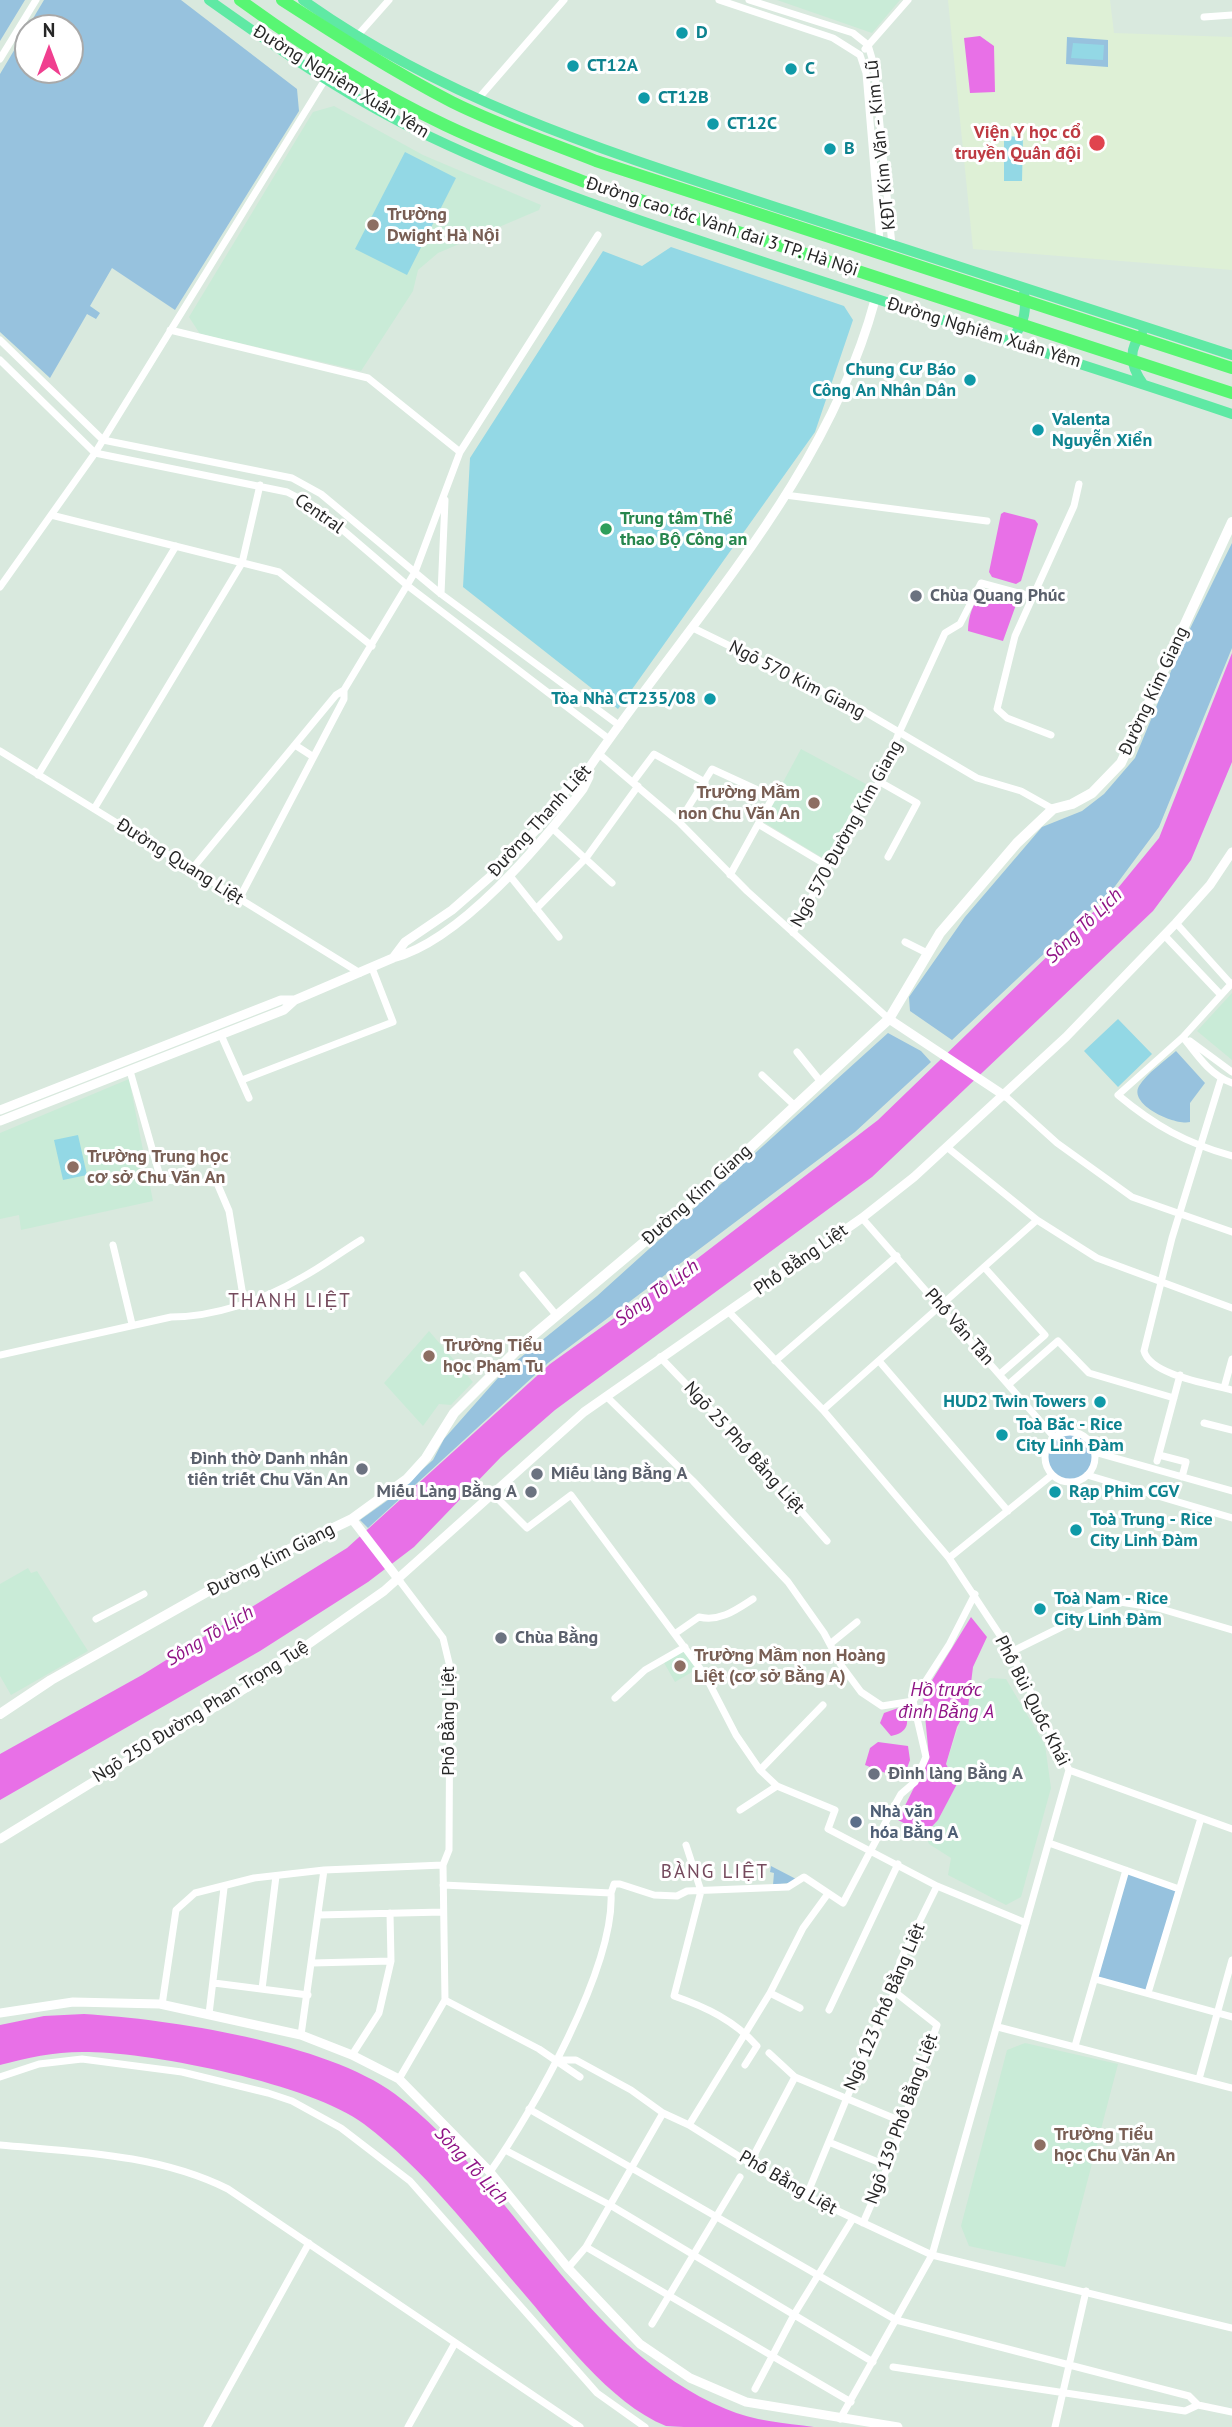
<!DOCTYPE html>
<meta charset="utf-8">
<style>
body{margin:0}
#map{position:relative;width:1232px;height:2427px;overflow:hidden;background:#d9e9de;font-family:"PT Sans",sans-serif}
canvas{display:block}
.north{position:absolute;left:14px;top:14px;width:70px;height:70px;box-sizing:border-box;background:#fff;border:2px solid #a9a9a9;border-radius:50%;rotate:0deg;font-size:19px;font-weight:700;line-height:28px;text-align:center;color:#272727}
.north::after{content:'';display:block;margin:auto;width:24px;height:32px;background:#f03f8f;clip-path:polygon(50% 0,100% 100%,50% 72%,0 100%)}
</style>
<div id="map">
<canvas width="1232" height="2427"></canvas>
<div class="north">N</div>
</div>
<script>
const ctx = document.querySelector('canvas').getContext('2d');
ctx.lineJoin = 'round';
function fillPath(path, color) { ctx.fillStyle = color; ctx.fill(path, 'evenodd'); }
function trace(path, color, width, dash) { ctx.strokeStyle = color; ctx.lineWidth = width; ctx.lineCap = dash ? 'butt' : 'round'; ctx.setLineDash(dash || []); ctx.stroke(path); }
function drawText(font, color, halo, rows, align = 'center') {
  ctx.font = font + ' "PT Sans",sans-serif'; ctx.lineWidth = 6; ctx.setLineDash([]); ctx.textBaseline = 'middle'; ctx.strokeStyle = halo; ctx.fillStyle = color; for (const [text, x, y, turn = 0] of rows) {
    ctx.save(); ctx.translate(x, y); ctx.rotate((+turn || 0) * Math.PI / 180); ctx.textAlign = isNaN(turn) ? turn : align; if (halo) ctx.strokeText(text, 0, 0); ctx.fillText(text, 0, 0); ctx.restore();
  }
}
fillPath(new Path2D(`
 M777,0h123l-28,33z
 M334,106l89,49 118,50 -2,5 -101,43 -20,17 -5,21 -52,80 -161,-37 -11,-17 124,-205z
 M801,749l65,35 -40,76 -64,-39z
 M1232,993v67l-35,-29z
 M129,1079l24,122 -132,29 -2,-15 -19,4v-86z
 M429,1331l44,51 -22,23 -12,-1 -16,22 -39,-43z
 M28,1568l3,5 6,-2 51,80 -77,44 -11,-19v-92z
 M684,1648l13,21 -22,13 -12,-21z
 M990,1678l16,1 39,66 6,43 -30,109 -15,8 -58,-30 3,-17 -22,-14 -4,-10 13,-14 19,-36 -11,-20 24,-72z
 M1025,2043l93,21 -53,203 -96,-21 -8,-20 46,-176z`), '#c9ebd7');
fillPath(new Path2D(`
 M948,0h162l4,33 118,4v233l-259,-21z`), '#def0d6');
fillPath(new Path2D(`
 M0,0h25l-25,41z
 M44,0h137l116,89 2,22 -124,199 -63,-42 -22,38 10,7 -4,6 -9,-5 -37,64 -50,-46v-258zM28,28h42v42h-42z
 M1067,37l41,3v27l-42,-3z
 M1232,543v105l-73,179 -46,62 -161,151 -42,-29 -1,-14 56,-80 77,-90 40,-16 22,-17 31,-36 46,-111z
 M888,1033l33,18 10,11 -76,70 -307,231 -180,165 -8,-8 28,-20 45,-40 11,-21 61,-69 92,-74z
 M1176,1051l29,32 -15,20v19c-14,4 -62,-17 -51,-36 8,-13 26,-25 37,-35z
 M1045 1457a25 25 0 1 1 50 0a25 25 0 1 1-50 0Z
 M771,1866l25,13v3l-23,3 1,-12 -4,-1z
 M1126,1870l53,19 -31,104 -53,-14z`), '#97c2de');
fillPath(new Path2D(`
 M1073,43l31,2 -1,15 -32,-2z
 M1004,136l19,1 -1,44h-18z
 M405,152l51,26 -49,97 -52,-26z
 M671,247l173,59 9,14 -38,112 -197,277 -155,-122 7,-129 133,-207 39,15z
 M1118,1019l34,35 -34,33 -34,-36z
 M78,1135l9,40 -24,5 -9,-40z`), '#93d8e5');
fillPath(new Path2D(`
 M980,36l14,10 1,46 -25,1 -6,-55z
 M1004,512l31,8 3,4 -17,57 -5,3 -24,-7 -3,-5 12,-58z
 M984,592l33,10 -14,39 -35,-10c0,-13 5,-31 16,-39z
 M1232,653v109l-41,98 -38,51 -281,266 -317,233 -54,47 -87,90 -46,35 -108,69 -260,149v-46l142,-79 205,-127 203,-184 148,-106 180,-138 240,-232 41,-50z
 M971,1617l16,20 -14,30 -5,40 -11,20 -11,37 11,20 -19,36 -13,14 -27,-14 31,-63 -6,-62z
 M901,1707c11,14 7,26 -10,29l-11,-13 4,-10z
 M878,1742l30,4 2,14 -4,11 -13,5 -28,-11 5,-17z
 M84,2014c85,5 243,29 311,80 121,91 186,254 331,315 27,12 59,14 88,18 -37,0 -74,0 -111,0 -11,0 -27,0 -37,-1 -57,-23 -107,-92 -146,-137 -50,-59 -95,-119 -156,-165 -53,-40 -209,-71 -275,-72 -31,-1 -60,5 -89,13v-40l44,-9z`), '#e870e7');
trace(new Path2D(`
 M719,0l114,38 27,17 6,18 14,168
 M749,0l104,33 15,12 6,20 18,180
 M1204,17l28,-2
 M358,35l31,-35
 M865,49l43,-49
 M0,59l36,-59
 M478,99l86,-99
 M170,330l198,48 92,74
 M0,340l103,100 189,38 29,16 120,100 179,132
 M0,360l95,93 192,39 29,15 92,79 201,153
 M785,495l202,26
 M51,515l228,57 93,74
 M0,587l95,-134 231,-375
 M441,594l4,-94
 M693,628l172,84 112,66 44,13 32,18
 M1051,735l-44,-17 -10,-9 18,-73 59,-130 5,-22
 M295,745l17,11
 M0,751l360,222
 M599,754l80,68 68,69 142,128
 M38,775l138,-229
 M633,782l21,-28 51,28
 M880,782l37,21 -29,54
 M94,809l148,-246 18,-78
 M679,822l33,-53 61,28 -43,78
 M758,824l70,42
 M552,828l60,55
 M192,869l144,-174 8,-5
 M510,876l49,61
 M239,899l105,-200v-9l71,-118 45,-120 138,-217
 M536,909l50,-51 52,-72
 M1176,923l55,61
 M793,933l59,-115 28,-36 18,-47 47,-102 15,-9 21,-41 52,14
 M1165,936l56,59
 M905,942l22,11
 M1232,983l-49,54 -65,58c37,31 68,48 114,61
 M221,1035l28,63
 M1183,1037c14,18 27,38 49,46
 M1190,1041l42,31
 M797,1052l24,30
 M130,1071l31,109 56,3 12,28 15,91
 M762,1075l32,30
 M1221,1079l-49,159 -28,113c6,24 66,33 88,39
 M242,1080l151,-58 -21,-54
 M1005,1096l52,47 75,54 100,35
 M948,1148l89,72 60,38 135,50
 M862,1218l192,219
 M113,1245l19,79
 M984,1267l61,68 -45,39
 M523,1275l34,41
 M728,1311l95,99 126,148 62,94 58,118 -137,485 -92,164
 M0,1355l171,-38c43,0 93,-17 130,-39 21,-11 40,-26 60,-38
 M660,1357l73,76 94,108
 M775,1361l122,-105
 M879,1361l129,150
 M1009,1384l49,-43 31,32 85,25
 M1224,1388l8,-29
 M608,1398l85,83 95,101 36,51 17,32 20,27 21,14 31,-5
 M823,1410l214,-190
 M1204,1423l28,7
 M1045 1457a25 25 0 1 1 50 0a25 25 0 1 1-50 0Z
 M1094,1452l138,39
 M1159,1455l27,7 -4,15
 M1157,1461l23,-86
 M1087,1475l145,43
 M493,1494l34,34 44,-33 134,180 31,60 24,35 17,16 58,24 -7,19 109,57 89,37
 M949,1558l103,-83
 M399,1580l44,58 7,29 -1,183 -6,15 2,135 94,49 41,28
 M96,1619l48,-25
 M676,1633l23,-16c21,5 37,-7 54,-18
 M830,1644l27,-22
 M1011,1652l103,-51 44,7 74,22
 M615,1698l30,-28 40,-23
 M760,1770l63,-65
 M1069,1770l163,59
 M740,1810l37,-24
 M1049,1843l130,46
 M686,1845l15,46
 M443,1885l168,8c4,74 -78,218 -121,279
 M701,1891l-27,105c32,11 61,25 83,50l-12,19
 M611,1893l3,-9h6l34,11 23,1 10,-5 101,-4 16,-10 39,26 48,-91 10,-18 14,-12 11,-25 -13,-56 36,-56 26,-51
 M318,1915l125,-3
 M312,1963l79,-2
 M1095,1979l137,38
 M214,1983l94,12
 M262,1989l14,-113
 M770,1993l30,15
 M1148,1993l53,-175
 M162,2005l14,-95 19,-17 59,-15 70,-8 119,-5
 M829,2010l69,-146
 M209,2014l15,-126
 M998,2027l234,61
 M301,2035l23,-165
 M1075,2046l51,-176
 M769,2053l26,24 108,45
 M352,2055l27,-42 12,-52 -1,-48
 M558,2060h18l55,30 32,23 26,12 102,64 141,66 300,73
 M0,2077l39,-13 43,-5 100,13 86,21 24,8 49,27 69,53 187,212 48,34
 M399,2079l46,-79
 M1199,2079l33,-119
 M529,2109l367,211 293,76 9,9 34,7
 M689,2125l81,-132 33,-65 24,-33
 M831,2143l57,23
 M0,2145c77,7 158,9 228,44l352,238
 M505,2150l105,55 263,157
 M744,2159l10,-4 41,-78
 M806,2197l69,-167 20,-38 5,-31 37,-75
 M863,2223l25,-57 49,-141 -42,-33
 M586,2247l265,155
 M568,2268l18,-21 77,-134
 M652,2324l88,-147
 M893,2367l292,44 13,-6
 M755,2389l40,-76 57,-93
 M207,2427l102,-184
 M408,2427l47,-84
 M1055,2427l31,-136`), '#fff', 7);
trace(new Path2D(`
 M393,958c67,-17 149,-115 190,-169l6,-12v-9
 M889,1019l116,77
 M0,1110l281,-110h14l98,-42 12,-16 47,-32 47,-41 37,-39 43,-57 10,-5c103,-151 237,-287 286,-468
 M0,1121l284,-111 11,-10
 M352,1519l47,61
 M0,1839l246,-151 138,-97 200,-179 278,-194 52,-41 152,-140 110,-114 34,-38 22,-33
 M0,2013l73,-11 87,2 141,31 51,20 47,24 91,93 78,96 72,76 50,34 56,24 152,25`), '#fff', 9);
trace(new Path2D(`
 M0,1714l51,-34 193,-109 108,-52 55,-40 19,-21 28,-45 70,-70 169,-142 185,-172 11,-10 51,-86 77,-90 36,-34 19,-5 20,-11 29,-30 111,-241`), '#fff', 10);
trace(new Path2D(`
 M209,0c65,46 132,93 203,128 103,51 213,88 322,124 165,56 333,106 498,162
 M303,0c145,104 318,156 485,211 148,48 296,96 444,144
 M1142,334c-15,16 -11,33 1,50
 M1009,340c15,-12 18,-28 15,-47`), '#5fe9a4', 10);
trace(new Path2D(`
 M240,0c62,45 135,92 205,125 46,22 95,40 143,58l644,210
 M282,0c56,36 112,72 170,102 46,23 96,40 144,59l636,207`), '#58f673', 12);
for (const [x, y, r, color] of [
 [682,33,7,"#0f9aa8"],
 [573,66,7,"#0f9aa8"],
 [791,69,7,"#0f9aa8"],
 [644,98,7,"#0f9aa8"],
 [713,124,7,"#0f9aa8"],
 [1097,143,9,"#e0444e"],
 [830,149,7,"#0f9aa8"],
 [373,225,7,"#8d6e63"],
 [970,380,7,"#0f9aa8"],
 [1038,430,7,"#0f9aa8"],
 [606,529,7,"#2e9e5b"],
 [916,596,7,"#6b7280"],
 [710,699,7,"#0f9aa8"],
 [814,803,7,"#8d6e63"],
 [73,1167,7,"#8d6e63"],
 [429,1356,7,"#8d6e63"],
 [1100,1402,7,"#0f9aa8"],
 [1002,1435,7,"#0f9aa8"],
 [362,1469,7,"#6b7280"],
 [537,1474,7,"#6b7280"],
 [531,1492,7,"#6b7280"],
 [1055,1492,7,"#0f9aa8"],
 [1076,1530,7,"#0f9aa8"],
 [1040,1609,7,"#0f9aa8"],
 [501,1638,7,"#6b7280"],
 [680,1666,7,"#8d6e63"],
 [874,1774,7,"#6b7280"],
 [856,1822,7,"#5c6f8a"],
 [1040,2145,7,"#8d6e63"]
]) { const dot = new Path2D(); dot.arc(x, y, r, 0, 2 * Math.PI); ctx.fillStyle = color; ctx.fill(dot); trace(dot, '#fff', 2.5); }
drawText('bold 18px', '#0d838f', '#fff', [
 ["D",696,33],
 ["CT12A",587,66],
 ["C",805,69],
 ["CT12B",658,98],
 ["CT12C",727,124],
 ["B",844,149],
 ["Chung Cư Báo",956,370,"right"],
 ["Công An Nhân Dân",956,391,"right"],
 ["Valenta",1052,420],
 ["Nguyễn Xiển",1052,441],
 ["Tòa Nhà CT235/08",696,699,"right"],
 ["HUD2 Twin Towers",1086,1402,"right"],
 ["Toà Bắc - Rice",1016,1425],
 ["City Linh Đàm",1016,1446],
 ["Rạp Phim CGV",1069,1492],
 ["Toà Trung - Rice",1090,1520],
 ["City Linh Đàm",1090,1541],
 ["Toà Nam - Rice",1054,1599],
 ["City Linh Đàm",1054,1620]
], 'left');
drawText('18px', '#272727', '#fff', [
 ["Đường Nghiêm Xuân Yêm",341,82,31],
 ["KĐT Kim Văn - Kim Lũ",881,145,-96],
 ["Đường cao tốc Vành đai 3 TP. Hà Nội",722,227,18],
 ["Đường Nghiêm Xuân Yêm",984,333,17],
 ["Central",319,514,35],
 ["Ngõ 570 Kim Giang",797,680,27],
 ["Đường Kim Giang",1154,691,-65],
 ["Đường Thanh Liệt",540,821,-48],
 ["Ngõ 570 Đường Kim Giang",847,834,-61],
 ["Đường Quang Liệt",180,862,32],
 ["Đường Kim Giang",697,1195,-42],
 ["Phố Bằng Liệt",801,1260,-35],
 ["Phố Văn Tân",959,1327,49],
 ["Ngõ 25 Phố Bằng Liệt",744,1448,48],
 ["Đường Kim Giang",271,1560,-27],
 ["Phố Bùi Quốc Khái",1032,1701,63],
 ["Ngõ 250 Đường Phan Trọng Tuệ",201,1712,-32],
 ["Phố Bằng Liệt",449,1721,-90],
 ["Ngõ 123 Phố Bằng Liệt",885,2007,-67],
 ["Ngõ 139 Phố Bằng Liệt",902,2119,-70],
 ["Phố Bằng Liệt",788,2183,30]
]);
drawText('bold 18px', '#be3a42', '#fff', [
 ["Viện Y học cổ",1081,133],
 ["truyền Quân đội",1081,154]
], 'right');
drawText('bold 18px', '#785e54', '#fff', [
 ["Trường",387,215],
 ["Dwight Hà Nội",387,236],
 ["Trường Mầm",800,793,"right"],
 ["non Chu Văn An",800,814,"right"],
 ["Trường Trung học",87,1157],
 ["cơ sở Chu Văn An",87,1178],
 ["Trường Tiểu",443,1346],
 ["học Phạm Tu",443,1367],
 ["Trường Mầm non Hoàng",694,1656],
 ["Liệt (cơ sở Bằng A)",694,1677],
 ["Trường Tiểu",1054,2135],
 ["học Chu Văn An",1054,2156]
], 'left');
drawText('bold 18px', '#27864d', '#fff', [
 ["Trung tâm Thể",620,519],
 ["thao Bộ Công an",620,540]
], 'left');
drawText('bold 18px', '#5b616d', '#fff', [
 ["Chùa Quang Phúc",930,596],
 ["Đình thờ Danh nhân",348,1459,"right"],
 ["tiên triết Chu Văn An",348,1480,"right"],
 ["Miếu làng Bằng A",551,1474],
 ["Miếu Làng Bằng A",517,1492,"right"],
 ["Chùa Bằng",515,1638],
 ["Đình làng Bằng A",888,1774]
], 'left');
drawText('bold 18px', '#4e5e75', '#fff', [
 ["Nhà văn",870,1812],
 ["hóa Bằng A",870,1833]
], 'left');
drawText('italic 19px', '#8f1385', '#fff', [
 ["Sông Tô Lịch",1084,926,-44],
 ["Sông Tô Lịch",657,1293,-36],
 ["Sông Tô Lịch",210,1636,-31],
 ["Hồ trước",946,1691],
 ["đình Bằng A",946,1713],
 ["Sông Tô Lịch",471,2166,47]
]);
ctx.letterSpacing = '2px';
drawText('19px', '#754a5d', '#fff', [
 ["THANH LIỆT",290,1302],
 ["BÀNG LIỆT",715,1873]
]);
ctx.letterSpacing = '0px';
</script>
